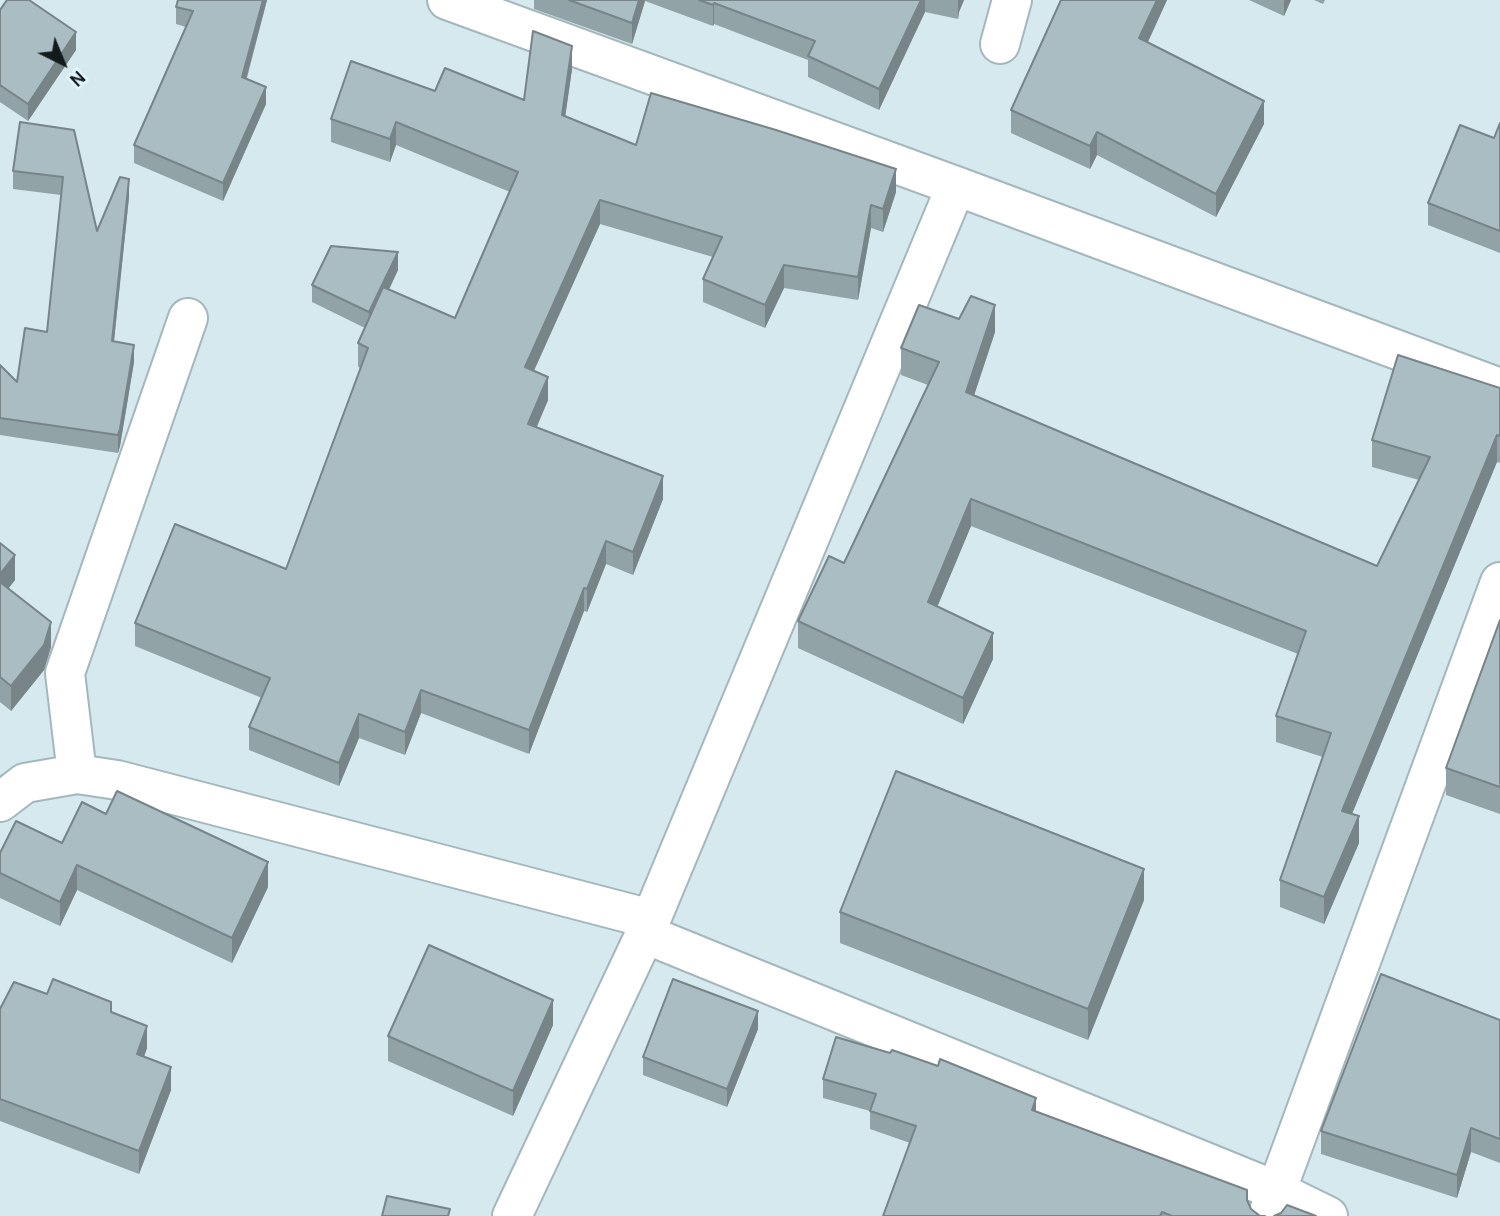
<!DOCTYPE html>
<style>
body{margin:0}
#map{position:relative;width:1500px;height:1216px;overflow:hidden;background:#d5e9ef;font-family:Karla,sans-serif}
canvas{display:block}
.north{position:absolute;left:28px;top:28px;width:70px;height:70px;-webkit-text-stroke:5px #e2f6fd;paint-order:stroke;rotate:137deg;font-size:19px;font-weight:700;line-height:28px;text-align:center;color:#131a1c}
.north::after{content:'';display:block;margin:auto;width:24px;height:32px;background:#131a1c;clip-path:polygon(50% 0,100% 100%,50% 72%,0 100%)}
</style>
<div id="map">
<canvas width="1500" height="1216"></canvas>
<div class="north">N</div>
</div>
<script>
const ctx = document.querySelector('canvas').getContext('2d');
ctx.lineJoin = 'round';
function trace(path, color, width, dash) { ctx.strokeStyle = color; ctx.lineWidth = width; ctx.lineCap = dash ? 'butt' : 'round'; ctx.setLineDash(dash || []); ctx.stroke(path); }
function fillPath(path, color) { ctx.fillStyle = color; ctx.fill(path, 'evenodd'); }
const minor = new Path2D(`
 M447,0l509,186
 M1000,44l12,-44
 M77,774l-12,-101 123,-355
 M0,802l25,-19 52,-9 40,6 534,139
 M645,934l632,257 51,25
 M1268,1214l232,-632
 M512,1216l133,-282 311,-748 544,202`);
trace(minor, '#a4b7bd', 42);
trace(minor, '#fff', 38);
fillPath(new Path2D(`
 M267,0l-20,78 19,26 -43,97 -89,-38v-18l52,-118 -10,-3v-17z
 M534,0h430l-5,12 -1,7 -33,-7 -46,98 -71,-33v-17l-94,-36 -1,2 -68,-25 -13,43 -98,-35z
 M1061,0h106l-19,42 116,82 -48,93 -119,-62 -7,14 -79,-36v-23z
 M1249,0h42l-7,16z
 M1314,0h11l-2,4z
 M0,10l76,40 -48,71 -28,-19z
 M572,69l-7,48 71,28 260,47 -13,40 -12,-4 -13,72 -74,-12 -19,40 -62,-26v-23l10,-22 -113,-33 -66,147 14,29 -12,28 127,71 -30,76 -27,-11 -19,48 -3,-1 -55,143 -108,-41 -16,42 -46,-17 -20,48 -90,-36v-23l13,-29 -127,-52v-23l151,-54 75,-201 -3,-1v-24l7,-15 -53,-26v-17l86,-15 -9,20 66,28 55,-126 -114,-47 -6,17 -59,-20v-23l104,-28 89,9z
 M1500,123v130l-72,-28v-22l66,-65z
 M74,130l23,101 32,-34 -15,145 20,20 -14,84 -2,7 -118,-18v-70l17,17 30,-50 14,-137 -48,-6v-18z
 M995,332l-21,64 403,170 42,-86 -47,-13v-27l128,-52v75l-3,-1 -145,352 7,29 -35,81 -44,-17v-27l43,-123 -47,-15v-26l22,-62 -327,-128 -34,81 56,52 -30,65 -165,-76v-27l46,-58 84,-178 -27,-10v-27z
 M0,543l15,37 -7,9 43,58 -7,23 -33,41 -11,-9z
 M1500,620v194l-54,-19v-27z
 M62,843l206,44 -36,76 -155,-73 -17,36 -60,-28v-45z
 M1144,900l-56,140 -248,-97v-31z
 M47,994l64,19 36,35 -3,9 27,33 -32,84 -139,-53v-112z
 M1500,1020v143l-29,-11 -14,46 -136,-44v-23z
 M553,1025l-40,91 -125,-55v-25z
 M758,1029l-31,78 -84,-32v-18z
 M823,1079l213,33 211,89 4,8 9,7h5h-382l27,-73 -40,-14v-18l-47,-13z`), '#92a3a8');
fillPath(new Path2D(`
 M263,0h4l-25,94v-17z
 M639,0h6v1l-13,43v-21z
 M921,0h4v12l-46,98v-21z
 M958,0h6l-5,12 -1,7z
 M1157,0h10l-28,61v-23z
 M1284,0h7l-7,16z
 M714,3v21l-1,2v-21z
 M76,32v18l-48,71v-17z
 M572,46v23l-10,70v-24z
 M266,87v17l-43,97v-18z
 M1264,101v23l-48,93v-23z
 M396,122v23l-6,17v-23z
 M1097,132v23l-7,14v-23z
 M896,169v23l-13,40v-23z
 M129,179v18l-17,162v-18z
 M600,200v24l-75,166v-23z
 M871,205v23l-13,72v-23z
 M398,252v18l-29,60v-18z
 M784,265v23l-19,40v-23z
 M995,305v27l-29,87v-27z
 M134,345v17l-14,84 -2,7v-18z
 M548,377v23l-20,48v-24z
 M1497,435v27l-155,376v-27z
 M663,476v23l-30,76v-23z
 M971,499v27l-43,103v-27z
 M606,541v23l-19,48v-23z
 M15,555v25l-15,19v-25z
 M584,588v23l-55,143v-24z
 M51,622v25l-7,23 -33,41v-25z
 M993,633v26l-30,65v-26z
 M421,690v23l-16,42v-23z
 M359,714v24l-20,48v-23z
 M1359,816v27l-35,81v-27z
 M268,862v25l-36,76v-25z
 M77,865v25l-17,36v-24z
 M1144,869v31l-56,140v-31z
 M553,1000v25l-40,91v-25z
 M758,1011v18l-31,78v-18z
 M147,1026v22l-10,28v-22z
 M171,1067v23l-32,84v-23z
 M1036,1098v19l-4,-7z
 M1471,1128v24l-14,46v-23z`), '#778488');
const building = new Path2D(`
 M7,0h22l47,32 -48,72 -28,-19v-75z
 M178,0h85l-21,77 24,10 -43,96 -89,-38 59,-134 -17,-4z
 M569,0h70l-7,23z
 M699,0h222l-42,89 -71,-33 7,-15 -101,-38 -1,2z
 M1061,0h96l-18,38 125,63 -48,93 -119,-62 -7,14 -79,-36z
 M533,31l39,15 -10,69 74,30 15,-52 125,37 120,39 -13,40 -12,-4 -13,72 -74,-12 -19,40 -62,-26 19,-42 -122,-37 -75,167 23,10 -20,47 135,52 -30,76 -27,-11 -19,48 -3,-1 -55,142 -108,-40 -16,42 -46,-18 -20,49 -90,-36 21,-49 -135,-55 40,-99 111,45 82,-221 -10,-5 25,-56 72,31 63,-146 -122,-50 -6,17 -59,-20 20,-58 84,30 10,-23 79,32z
 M20,122l54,8 23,101 23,-54 9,2 -17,162 22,4 -14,84 -2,6 -118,-17v-53l17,17 8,-54 22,4 16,-155 -50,-6z
 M1500,123v108l-72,-28 32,-78 34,13z
 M331,246l67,6 -29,60 -57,-27z
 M971,296l24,9 -29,87 411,174 53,-109 -58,-17 26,-85 102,33v48l-3,-1 -155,376 17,5 -35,81 -44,-17 51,-147 -55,-17 30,-85 -335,-132 -43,103 65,31 -30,65 -165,-77 31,-65 15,7 95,-201 -38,-14 18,-43 40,14z
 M0,543l15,12 -15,19z
 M0,582l51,40 -7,23 -33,41 -11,-9z
 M1500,620v167l-54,-19z
 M896,771l248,98 -56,140 -248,-97z
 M117,791l151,71 -36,76 -155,-73 -17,37 -60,-29v-20l16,-32 46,22 20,-41 24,12z
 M429,945l124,55 -40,91 -125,-55z
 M1381,974l119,46v119l-29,-11 -14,47 -136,-44z
 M53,979l58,23v10l36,14 -10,28 34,13 -32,84 -139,-52v-90l14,-27 33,12z
 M673,979l85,32 -31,78 -84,-32z
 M836,1037l54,16 2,-3 46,16 2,-7 96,39 -4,12 215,80v10l4,9 9,7h5h-93l-10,-4 -2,4h-277l33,-90 -46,-15 6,-17 -53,-15z
 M387,1196l63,13 -2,7h-66z
 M1287,1205l29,11h-42l7,-3z`);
fillPath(building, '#aabdc3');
trace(building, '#778488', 2);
</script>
